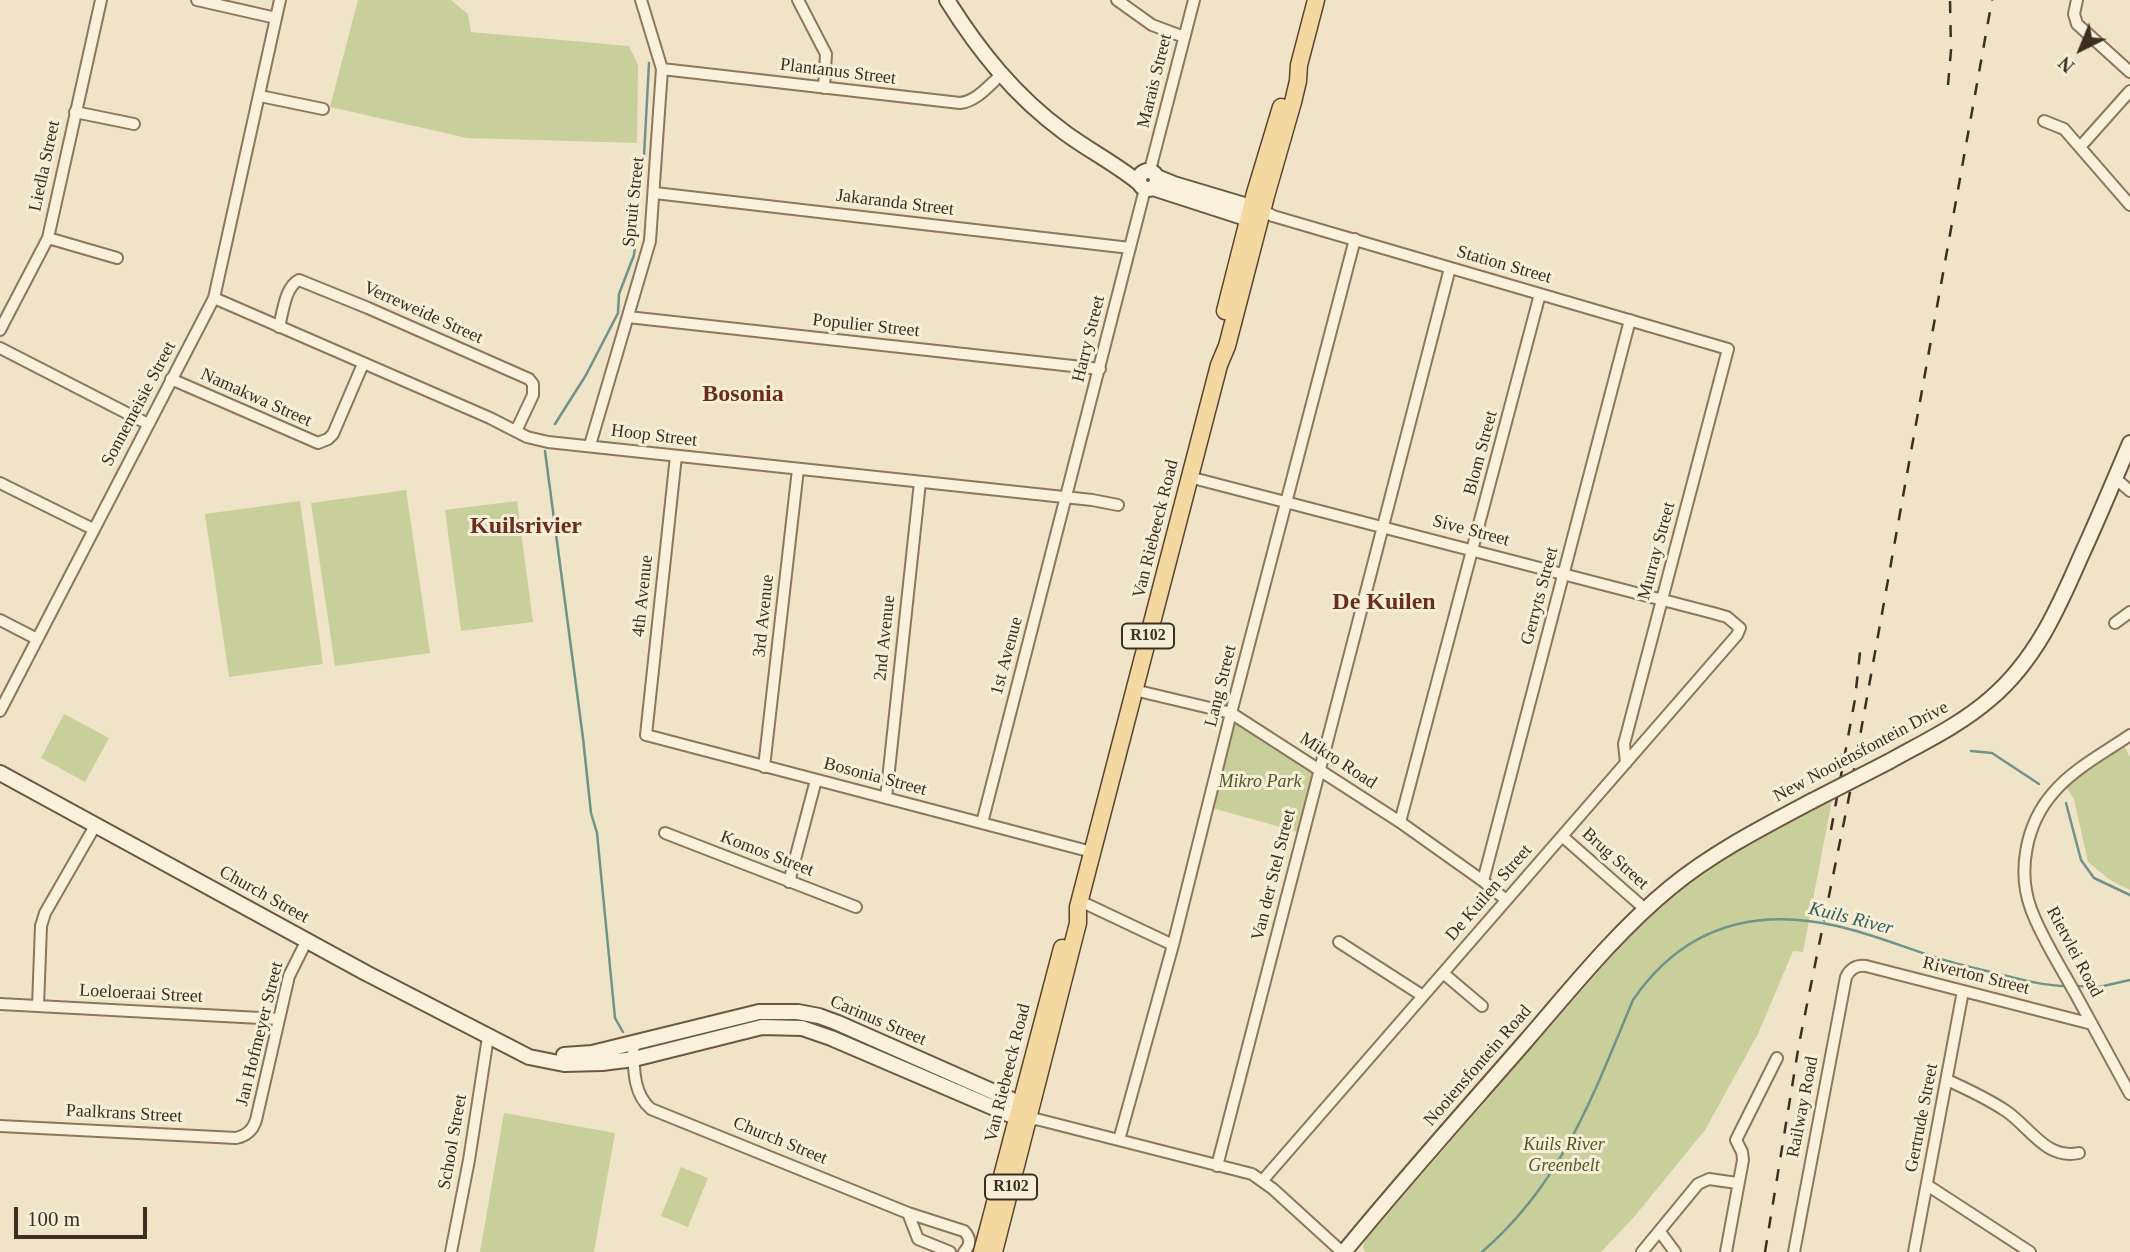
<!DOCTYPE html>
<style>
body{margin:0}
#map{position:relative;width:2130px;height:1252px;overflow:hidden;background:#f0e4c8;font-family:Georgia,serif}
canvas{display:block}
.north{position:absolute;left:2046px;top:14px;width:70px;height:70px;-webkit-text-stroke:5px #f7eed8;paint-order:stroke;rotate:223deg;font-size:19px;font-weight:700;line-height:28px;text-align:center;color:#3d2e20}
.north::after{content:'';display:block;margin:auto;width:24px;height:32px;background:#3d2e20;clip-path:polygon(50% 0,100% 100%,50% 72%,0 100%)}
.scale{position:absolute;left:14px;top:1207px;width:133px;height:32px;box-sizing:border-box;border:4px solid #3d2e20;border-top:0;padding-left:9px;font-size:21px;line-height:24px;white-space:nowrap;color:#3d2e20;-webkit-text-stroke:5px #f7eed8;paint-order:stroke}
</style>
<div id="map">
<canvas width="2130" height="1252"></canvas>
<div class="north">N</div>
<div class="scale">100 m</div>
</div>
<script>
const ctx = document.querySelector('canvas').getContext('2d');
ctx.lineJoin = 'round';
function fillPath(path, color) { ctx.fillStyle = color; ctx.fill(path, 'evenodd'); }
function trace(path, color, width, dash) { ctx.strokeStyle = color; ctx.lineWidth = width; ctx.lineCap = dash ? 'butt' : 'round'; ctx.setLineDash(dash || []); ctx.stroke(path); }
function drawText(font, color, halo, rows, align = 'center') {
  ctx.font = font + ' Georgia,serif'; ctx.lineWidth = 6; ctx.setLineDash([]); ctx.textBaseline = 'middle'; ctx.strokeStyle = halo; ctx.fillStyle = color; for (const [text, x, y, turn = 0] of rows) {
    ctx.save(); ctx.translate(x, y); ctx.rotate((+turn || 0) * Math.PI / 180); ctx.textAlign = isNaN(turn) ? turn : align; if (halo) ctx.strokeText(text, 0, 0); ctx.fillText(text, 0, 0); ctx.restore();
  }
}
fillPath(new Path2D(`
 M358,0h93l17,14 3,18 158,14 9,19 -1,78 -170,-5 -137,-31z
 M406,490l24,163 -95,13 -24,-163z
 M300,501l23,163 -94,13 -24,-163z
 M517,501l16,121 -72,9 -16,-121z
 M64,714l45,24 -24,44 -44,-24z
 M1237,723l76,49 -15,60 -86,-24 21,-81z
 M2124,746l6,11v133l-20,-10 -22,-18 -14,-62 -8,-14z
 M1832,800l-29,152 -10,-1 -35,83 -53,96 -71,87 -33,35h-236l-2,-5 2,-7 250,-288c27,-29 56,-56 89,-79 40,-29 85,-50 128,-73z
 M504,1113l111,20 -21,119h-114z
 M681,1167l27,11 -20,49 -27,-11z`), '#c9cf9b');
trace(new Path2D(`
 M555,424l31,-49 32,-62 1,-19 15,-39 4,-36 -1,-15 7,-48 5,-93
 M545,451l38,287 8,75 6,20 18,185 8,14
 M1971,751l21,2 47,31
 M2066,803l15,57 13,18 36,17
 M2075,986l24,1 31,-7
 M1482,1252c81,-70 111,-157 151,-252 50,-73 120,-93 204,-74 36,8 71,23 107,34 17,5 34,9 51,13 24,6 48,13 73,13`), '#6f938a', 2.5);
const street = new Path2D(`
 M197,0l79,18
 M798,0l28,54 -2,34
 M1117,0l35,25 32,12
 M2077,0l-3,14 3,10 53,48
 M662,69l298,34c17,-2 28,-17 41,-28
 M260,96l63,13
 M75,112l59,12
 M2044,121l20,8 66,76
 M2080,147l50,-56
 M1150,170l44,-170
 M655,193l475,55
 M1262,210l11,6 455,133 -104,395 2,19
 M48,238l69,20
 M214,298l276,120 37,19 21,5 544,58 26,5
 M628,317l472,52
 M279,327c4,-15 6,-40 20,-47l69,28 161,71 4,5v11l-17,36
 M0,330l48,-92 53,-238
 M0,348l148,76
 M171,379l147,64 10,-4 5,-5 30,-70
 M590,445l60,-204 12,-172 -21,-69
 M676,456l-30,279 446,117
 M1189,477l524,136 14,4 13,11 -3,7 -474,545
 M2115,478l15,13
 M0,483l93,46
 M0,620l37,19
 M2115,623l15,-11
 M1134,690l97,23 169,109 83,59 23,19
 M0,711l214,-413 66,-298
 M2130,735c-26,18 -57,34 -77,58 -27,31 -36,78 -22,116 11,30 30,58 45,86 18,33 36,66 54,99
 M764,767l34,-298
 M886,798l34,-316
 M1400,822l140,-528
 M982,823l163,-634
 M665,833l191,74
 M1562,836l83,73
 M1483,881l147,-561
 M789,882l27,-102
 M1080,901l93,44
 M1339,942l84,54
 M1443,973l39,33
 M0,1004l279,15
 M38,1006l3,-80 4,-13 50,-87
 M633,1043c1,23 -1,50 18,66l257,104 56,18c7,7 7,14 0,21
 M1947,1080c20,9 41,19 59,31 25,17 40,49 73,42
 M1028,1122l8,-3 216,55 21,15 69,63
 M0,1126l236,12c10,-2 17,-8 20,-18l33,-144 18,-36
 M1119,1140l54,-195 58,-232 124,-474
 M1217,1166l233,-898
 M1927,1185l103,67
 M908,1213l10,26 32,13
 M1660,1232l15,20
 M451,1252l18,-92 19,-123
 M1642,1252l56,-68 11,-5 28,4
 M1726,1252l17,-92 -1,-8 -6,-12 41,-82
 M1794,1252l52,-275c4,-8 10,-12 20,-11l226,58
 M1914,1252l49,-261`);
const secondary = new Path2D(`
 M947,0c32,51 68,96 117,132 24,18 52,32 75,51
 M1139 180a9 9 0 1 1 18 0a9 9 0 1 1-18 0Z
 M1157,177l17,7 87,26
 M1153,188l105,34
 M1890,761c34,-19 70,-36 100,-62 45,-38 68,-90 91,-143 17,-37 33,-75 49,-113
 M0,773l366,200 163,84 35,7 38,-1 32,-4 128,-32 40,1 29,10 196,84
 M564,1055l28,-2 167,-41h39l21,4 19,7 174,77 17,10
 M1344,1252c58,-71 120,-140 181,-210 46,-53 91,-110 146,-155 43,-35 92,-60 141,-86`);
const primary = new Path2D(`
 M1225,311l30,-118 26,-86
 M982,1252l80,-304
 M994,1252l84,-329v-16l141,-542 8,-19 39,-150 27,-94 5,-21 1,-16 17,-65`);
trace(street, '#8d765c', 14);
trace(secondary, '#6f573f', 18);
trace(primary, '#5b4430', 19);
trace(street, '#faf1dc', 10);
trace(secondary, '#faf1dc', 14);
trace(primary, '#f3d9a0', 16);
trace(new Path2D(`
 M1948,85l3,-35 -1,-50
 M1831,830l24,-131 6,-56
 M1765,1252l34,-208 51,-252 142,-792`), '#3d2e20', 2.5, [12, 12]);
const secondaryBridge = new Path2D(`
 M1812,801l78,-40`);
trace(secondaryBridge, '#6f573f', 18, []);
trace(secondaryBridge, '#faf1dc', 14);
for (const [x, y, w] of [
 [1148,636,52],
 [1011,1187,52]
]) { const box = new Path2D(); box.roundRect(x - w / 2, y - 12.5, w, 25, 5); ctx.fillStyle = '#f7eed8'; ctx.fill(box); trace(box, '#3d2e20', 2); }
drawText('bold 16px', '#3d2e20', null, [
 ["R102",1148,636],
 ["R102",1011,1187]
]);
drawText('18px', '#3d2e20', '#f7eed8', [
 ["Plantanus Street",838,72,7],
 ["Marais Street",1155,81,-76],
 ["Liedla Street",45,166,-78],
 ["Spruit Street",634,202,-84],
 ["Jakaranda Street",895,203,7],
 ["Station Street",1504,265,16],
 ["Verreweide Street",423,313,24],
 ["Populier Street",866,326,6],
 ["Harry Street",1089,339,-76],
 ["Namakwa Street",256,398,24],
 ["Sonnemeisie Street",139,404,-62],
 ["Hoop Street",654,436,7],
 ["Blom Street",1481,453,-75],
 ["Van Riebeeck Road",1156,529,-76],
 ["Sive Street",1471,531,15],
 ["Murray Street",1657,551,-75],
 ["4th Avenue",643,596,-84],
 ["Gerryts Street",1540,596,-75],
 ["3rd Avenue",764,616,-84],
 ["2nd Avenue",885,638,-84],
 ["1st Avenue",1007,656,-75],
 ["Lang Street",1221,686,-76],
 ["New Nooiensfontein Drive",1861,752,-28],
 ["Mikro Road",1338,761,33],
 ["Bosonia Street",875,777,15],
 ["Komos Street",767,854,21],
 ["Brug Street",1615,859,42],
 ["Van der Stel Street",1274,875,-76],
 ["De Kuilen Street",1489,893,-49],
 ["Church Street",264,895,29],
 ["Rietvlei Road",2074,952,62],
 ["Riverton Street",1976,976,14],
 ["Loeloeraai Street",141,994,3],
 ["Carinus Street",878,1021,23],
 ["Jan Hofmeyer Street",260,1034,-76],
 ["Nooiensfontein Road",1478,1066,-49],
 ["Van Riebeeck Road",1008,1073,-76],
 ["Railway Road",1803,1107,-79],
 ["Paalkrans Street",124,1114,3],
 ["Gertrude Street",1922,1118,-79],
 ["Church Street",780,1141,22],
 ["School Street",453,1142,-80]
]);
drawText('italic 18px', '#4d5a26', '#f7eed8', [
 ["Mikro Park",1260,782],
 ["Kuils River",1564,1145],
 ["Greenbelt",1564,1166]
]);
drawText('italic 19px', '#2f5d5a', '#f7eed8', [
 ["Kuils River",1851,919,14]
]);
drawText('bold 24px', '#6b2e1e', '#f7eed8', [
 ["Bosonia",743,395],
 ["Kuilsrivier",526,527],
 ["De Kuilen",1384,603]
]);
</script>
